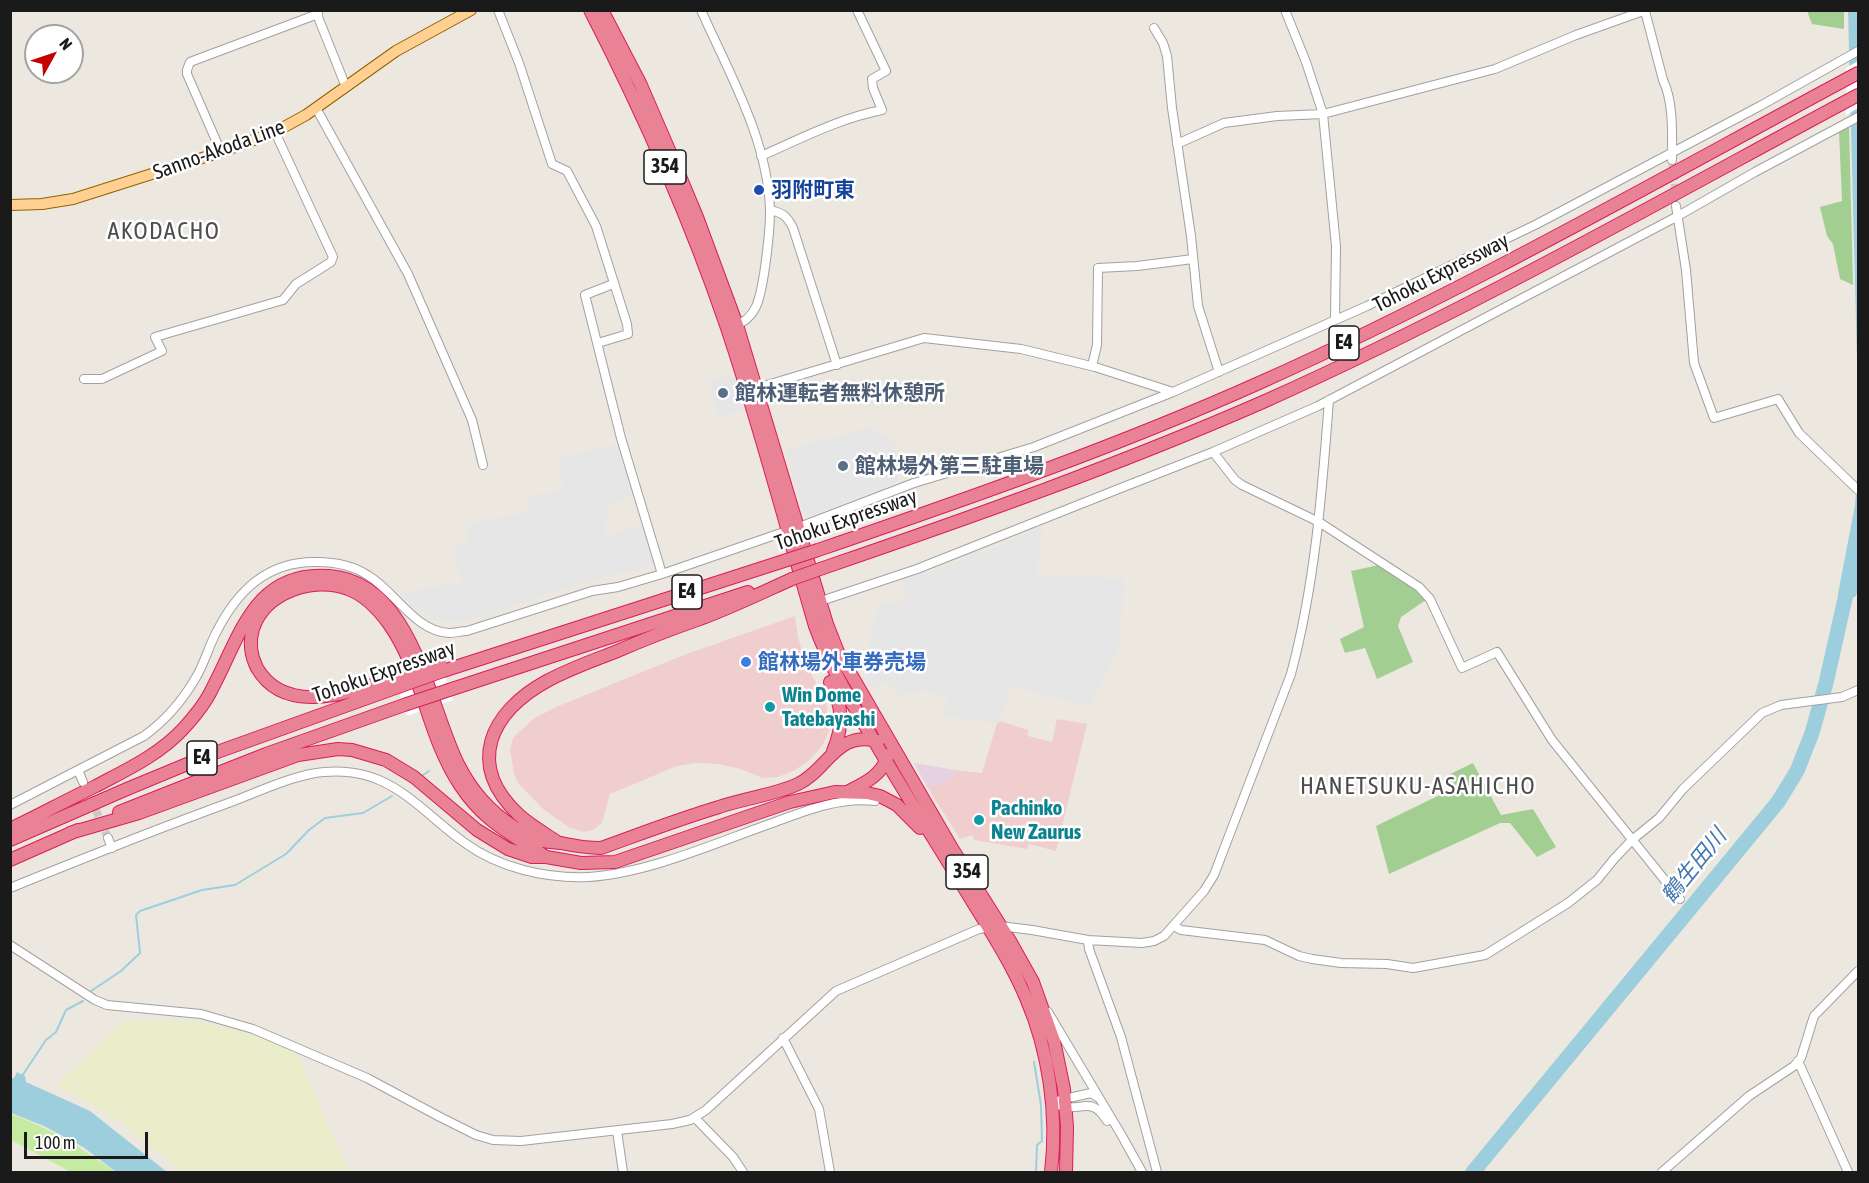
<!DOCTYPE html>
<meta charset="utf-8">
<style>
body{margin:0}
#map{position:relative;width:1869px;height:1183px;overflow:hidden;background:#ede8df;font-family:"Asap Condensed",sans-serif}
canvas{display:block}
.frame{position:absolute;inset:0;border:12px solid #1a1a1a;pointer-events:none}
.north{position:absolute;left:24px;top:24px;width:60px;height:60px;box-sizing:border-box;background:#fff;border:2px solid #a3a3a3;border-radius:50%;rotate:50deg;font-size:16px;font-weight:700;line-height:24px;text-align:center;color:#1a1a1a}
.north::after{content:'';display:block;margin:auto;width:21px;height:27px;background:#c50100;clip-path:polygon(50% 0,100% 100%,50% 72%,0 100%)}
.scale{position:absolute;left:24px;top:1132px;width:124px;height:27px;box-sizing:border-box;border:3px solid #1a1a1a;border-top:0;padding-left:8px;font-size:18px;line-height:21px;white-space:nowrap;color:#1a1a1a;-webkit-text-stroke:4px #fff;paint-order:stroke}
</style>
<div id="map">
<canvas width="1869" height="1183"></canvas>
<div class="frame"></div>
<div class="north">N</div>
<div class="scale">100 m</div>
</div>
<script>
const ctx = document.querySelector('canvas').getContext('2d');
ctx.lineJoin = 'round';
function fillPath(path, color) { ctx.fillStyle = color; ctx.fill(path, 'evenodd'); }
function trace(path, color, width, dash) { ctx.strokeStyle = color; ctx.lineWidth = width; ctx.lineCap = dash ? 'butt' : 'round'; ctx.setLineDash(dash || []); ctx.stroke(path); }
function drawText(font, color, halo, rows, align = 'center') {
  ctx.font = font + ' "Asap Condensed","Noto Sans JP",sans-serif'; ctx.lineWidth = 5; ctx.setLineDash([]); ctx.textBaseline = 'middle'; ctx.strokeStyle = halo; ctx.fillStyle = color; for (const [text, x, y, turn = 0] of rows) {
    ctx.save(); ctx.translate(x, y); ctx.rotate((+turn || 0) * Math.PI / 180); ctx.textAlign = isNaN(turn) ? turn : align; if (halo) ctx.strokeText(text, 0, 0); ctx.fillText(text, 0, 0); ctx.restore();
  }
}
fillPath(new Path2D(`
 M795,616l3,21 7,24 22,45 2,25 -7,15 -7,8 -9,9 -13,8 -15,6 -15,1 -26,-10 -19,-4 -22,-1 -19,3 -67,28 -8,29 -9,7 -9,2 -14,-4 -27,-19 -25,-26 -4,-9 -4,-24 3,-12 20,-19 23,-12 128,-52z
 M1057,719l30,5 -31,127 -27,-7 -2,5 -53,-9 -2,-5 -12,4 -32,-51 26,-11 1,-7 27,3 15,-50 3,-2 28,9v6l24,6z`), '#efcecd');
fillPath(new Path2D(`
 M914,763l41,7 -1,7 -26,11z`), '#e6d1e2');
fillPath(new Path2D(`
 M123,1021h74l68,16 32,17 52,118h-166l-62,-50 -64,-38z`), '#eaedc9');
fillPath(new Path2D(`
 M10,1114c39,13 72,34 105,58h-44l-60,-32z`), '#c5eba1');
fillPath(new Path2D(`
 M1807,11h37v18l-32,-5z
 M1849,126l4,159 -13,-6 -7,-35 -6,-8 -7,-29 22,-6 -3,-69z
 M1379,565l38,24 9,11 -25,17 -3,9 15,36 -36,17 -12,-31 -20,5 -5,-14 24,-12 -13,-56z
 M1473,763l28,52 32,-6 23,38 -19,10 -27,-34h-10l-111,51 -13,-48 76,-37 -4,-14z`), '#a3ce92');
fillPath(new Path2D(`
 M734,375l3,10 -5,1 5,15 4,-1 3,10 -25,8 -10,-36z
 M872,428l22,12 5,41 -90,35 -5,-2 -19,-64 59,-15 7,-4z
 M616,444l19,51 -23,8 -4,4 -3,30 39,-13 12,41 -14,5 -20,2 -88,26 1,5 -6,2 -3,-5 -43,19 -1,-3 -22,6 -23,-1 -25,-14 -13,-15 64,-9 -10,-36 15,-5 -1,-18 61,-12 -2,-17 38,-3 -7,-33z
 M1043,526l-6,48 87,5 -4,58 -4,18 -21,41 -4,11 -80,-21 -11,35 -3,2 -50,-6 -4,-3 6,-17 -20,-6 -22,1 -7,4 -10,-12 -9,-3 -11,9 -8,-12 2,-5 -8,-12 11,-8 12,-48 25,-4 -2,-22 23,-9 3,3 37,-14 -2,-6 14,-5 2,6z`), '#e6e6e6');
fillPath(new Path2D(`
 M1848,10l10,1v390z
 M1858,463v125l-2,8 -11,6 -7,-8 17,-89z
 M17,1072l8,4 1,6 64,29 77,61h-51l-33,-25 -39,-21 -33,-13v-35h3z`), '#9dcedd');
fillPath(new Path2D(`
 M1858,61v47l-12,7v-47z
 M439,658l14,42 -46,16 -14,-43z`), '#fff');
trace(new Path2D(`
 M423,775l6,-4
 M91,991l30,-20 19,-18 -4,-38 4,-4 62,-21 33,-5 51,-31 23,-24 16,-12 38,-5 29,-17
 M1034,1062l7,43 1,36 -5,4 -1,27
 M22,1076l24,-36 10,-8 10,-22 17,-9`), '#9dcedd', 2);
trace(new Path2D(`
 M1473,1172l305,-370 19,-31 15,-38 14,-50 32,-142`), '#9dcedd', 15);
trace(new Path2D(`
 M1672,160l4,39
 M86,787l22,51`), '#cdc9c1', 8, [8, 4]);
const minor = new Path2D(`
 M498,10l21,53 33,101 15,7 29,55 31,98 1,10 -30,9
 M701,10c28,63 67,130 69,200 0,21 -3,44 -6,64 -4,23 -6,44 -30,52
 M1285,10l21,52 17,52 13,132 -1,74
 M1645,11l18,69c11,23 9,55 9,80
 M316,12l30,75
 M1154,28l9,15 4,13 5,52 19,128 7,70 21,66
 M316,108l92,166 64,146 11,45
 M1177,144l47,-21 53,-7 46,-2 172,-45 81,-34 70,-25
 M221,152l-34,-78v-4l3,-8 128,-48
 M761,156c39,-17 79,-38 121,-46l-9,-22 -1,-9 14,-8 -29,-61
 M1676,206l10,64 8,93 20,55 64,-19 21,34 59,57
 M770,210c13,3 17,6 23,18l44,137
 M613,284l-28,11 36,143 41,136
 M1092,366l5,-21 1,-77 39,-2 56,-7
 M84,379h18l60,-28 -7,-14 128,-37 13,-16 35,-22 2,-5 -58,-125
 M757,388l167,-50 97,11 74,18 78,25
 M1213,452l22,28 7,5 77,37 100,65 11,12 32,69 35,-16 55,88 128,159
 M821,601l96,-32 209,-83 87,-34 105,-46 360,-190 77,-44 103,-55
 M78,770l5,12
 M10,805l134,-69c22,-16 37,-33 51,-57 9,-14 13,-31 21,-46 21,-42 51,-72 101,-71 17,0 37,4 52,14 27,17 46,55 80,57 6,0 13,-2 18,-2l125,-40 26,-4 44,-13 145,-50 107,-41 120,-36 139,-55 194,-86 170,-82 223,-118 98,-55
 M108,838l4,10
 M10,888c74,-30 147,-59 221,-86 27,-10 65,-28 93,-30 18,-2 39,1 55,8 33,14 57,43 86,63 34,25 82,36 124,34 60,-4 129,-35 186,-55 32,-12 65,-25 100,-21
 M1174,926l7,4 84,10 34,16 13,3 29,4 46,1 26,4 72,-13 83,-52 29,-23 17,-21 18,-19 27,-22 24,-29 79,-76 19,-8 61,-8 16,-7
 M1088,940l1,9 32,88 36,135
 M10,945l85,55 12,5 94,9 52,15 114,49 73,39 36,18 17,5 28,1 151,-17 18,-4 16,-10 130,-119 143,-62 21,-3 32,4 56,10 54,3 12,-2 10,-5 40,-45 10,-16 77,-201c24,-90 31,-181 38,-274
 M1048,1012l74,124 20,36
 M783,1038l36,71 11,63
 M1798,1061l50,111
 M1060,1100l31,-7 8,5
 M1061,1106c21,6 30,-11 46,15
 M695,1118l38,39 10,15
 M617,1131l6,41
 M1662,1172l87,-76 45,-30 7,-8 13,-42 44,-45`);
const major = new Path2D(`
 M10,205l32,-1 31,-5 148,-47 54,-20 31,-17 90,-64 75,-41`);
const highway = new Path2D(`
 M590,10c53,103 100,209 137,318 33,98 59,199 88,298 15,41 36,76 58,113 30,51 62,102 93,152 21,35 44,69 60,107 23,53 32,117 25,174
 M602,10l38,73 29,67 28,67 40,108 90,299 11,28 115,198 57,91 23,41 21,59 10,48 3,38 -1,45
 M818,550c149,-51 298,-103 441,-167 206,-92 401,-204 599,-310
 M823,568c149,-51 296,-103 440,-166 204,-91 399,-202 595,-307
 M443,671l344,-111
 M395,678c-42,13 -109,40 -138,-10 -6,-12 -8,-26 -4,-39 12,-37 61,-53 95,-40 17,6 30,20 41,35 34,48 38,112 71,161 24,37 52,49 86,72
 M830,682c13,25 14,43 3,69
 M449,690l299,-98
 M849,791c18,-9 33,-16 39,-36
 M119,812l147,-58 138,-49
 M10,829c29,-14 57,-29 86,-43 30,-16 63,-31 87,-57 11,-12 22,-25 29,-40 28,-52 42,-119 117,-113 84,6 99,128 129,188 13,26 32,48 56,63 8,5 16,10 24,13 7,2 16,2 23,3 14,3 26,5 40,5 39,-14 78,-29 118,-41 23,-8 58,-13 79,-23 30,-14 38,-54 80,-43
 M70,833l69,-20 159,-58 40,-6 14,1 34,10 28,17 63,53 31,19 24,8h14l35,6 34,-1 175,-60 45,-10 32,1 13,3 17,9 23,23
 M10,840l117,-51 82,-34 189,-68
 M556,841c-12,-8 -26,-16 -37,-26 -54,-50 -29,-103 28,-134 22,-12 45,-20 68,-29 28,-12 56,-23 85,-33 32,-12 61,-26 92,-40
 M10,860l68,-30`);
trace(minor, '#a1a1a1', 10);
trace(major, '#916200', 12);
trace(highway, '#db1c5d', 14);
trace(minor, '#fff', 8);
trace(major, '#ffd092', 10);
trace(highway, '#e98295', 12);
const highwayBridge = new Path2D(`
 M787,560l31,-10
 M792,579l31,-11
 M395,678l45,-15
 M398,687l45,-16
 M404,705l45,-15`);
trace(highwayBridge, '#db1c5d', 14, []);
trace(highwayBridge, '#e98295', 12);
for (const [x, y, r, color] of [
 [759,190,6,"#1a4fb4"],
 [723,393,6,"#5c6f8a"],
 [843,466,6,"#5c6f8a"],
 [746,662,6,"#3f7fe0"],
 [770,707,6,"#0f9aa8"],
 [979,820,6,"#0f9aa8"]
]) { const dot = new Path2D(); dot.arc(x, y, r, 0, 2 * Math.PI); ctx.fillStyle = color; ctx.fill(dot); trace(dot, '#fff', 2); }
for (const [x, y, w] of [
 [665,167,42],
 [1344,343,30],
 [687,592,30],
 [202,758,30],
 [967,872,42]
]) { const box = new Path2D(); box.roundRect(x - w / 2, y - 17, w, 34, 4.5); ctx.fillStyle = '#fff'; ctx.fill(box); trace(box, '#1a1a1a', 1.5); }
drawText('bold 20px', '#1a1a1a', null, [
 ["354",665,167],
 ["E4",1344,343],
 ["E4",687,592],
 ["E4",202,758],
 ["354",967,872]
]);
drawText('21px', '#1a1a1a', '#fff', [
 ["Sanno-Akoda Line",219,150,-20],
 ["Tohoku Expressway",1441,273,-27],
 ["Tohoku Expressway",846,520,-19],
 ["Tohoku Expressway",384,672,-19]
]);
drawText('bold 21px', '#164399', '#fff', [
 ["羽附町東",771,190]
], 'left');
drawText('bold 21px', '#4e5e75', '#fff', [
 ["館林運転者無料休憩所",735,393],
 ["館林場外第三駐車場",855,466]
], 'left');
drawText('bold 21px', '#366cbe', '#fff', [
 ["館林場外車券売場",758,662]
], 'left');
drawText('bold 21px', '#0d838f', '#fff', [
 ["Win Dome",782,695],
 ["Tatebayashi",782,719],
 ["Pachinko",991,808],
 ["New Zaurus",991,832]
], 'left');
drawText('italic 22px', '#4478ad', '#fff', [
 ["鶴生田川",1694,866,-51]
]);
ctx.letterSpacing = '1.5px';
drawText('24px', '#4d4d4d', '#fff', [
 ["AKODACHO",164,231],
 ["HANETSUKU-ASAHICHO",1418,786]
]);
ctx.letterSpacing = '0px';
</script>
